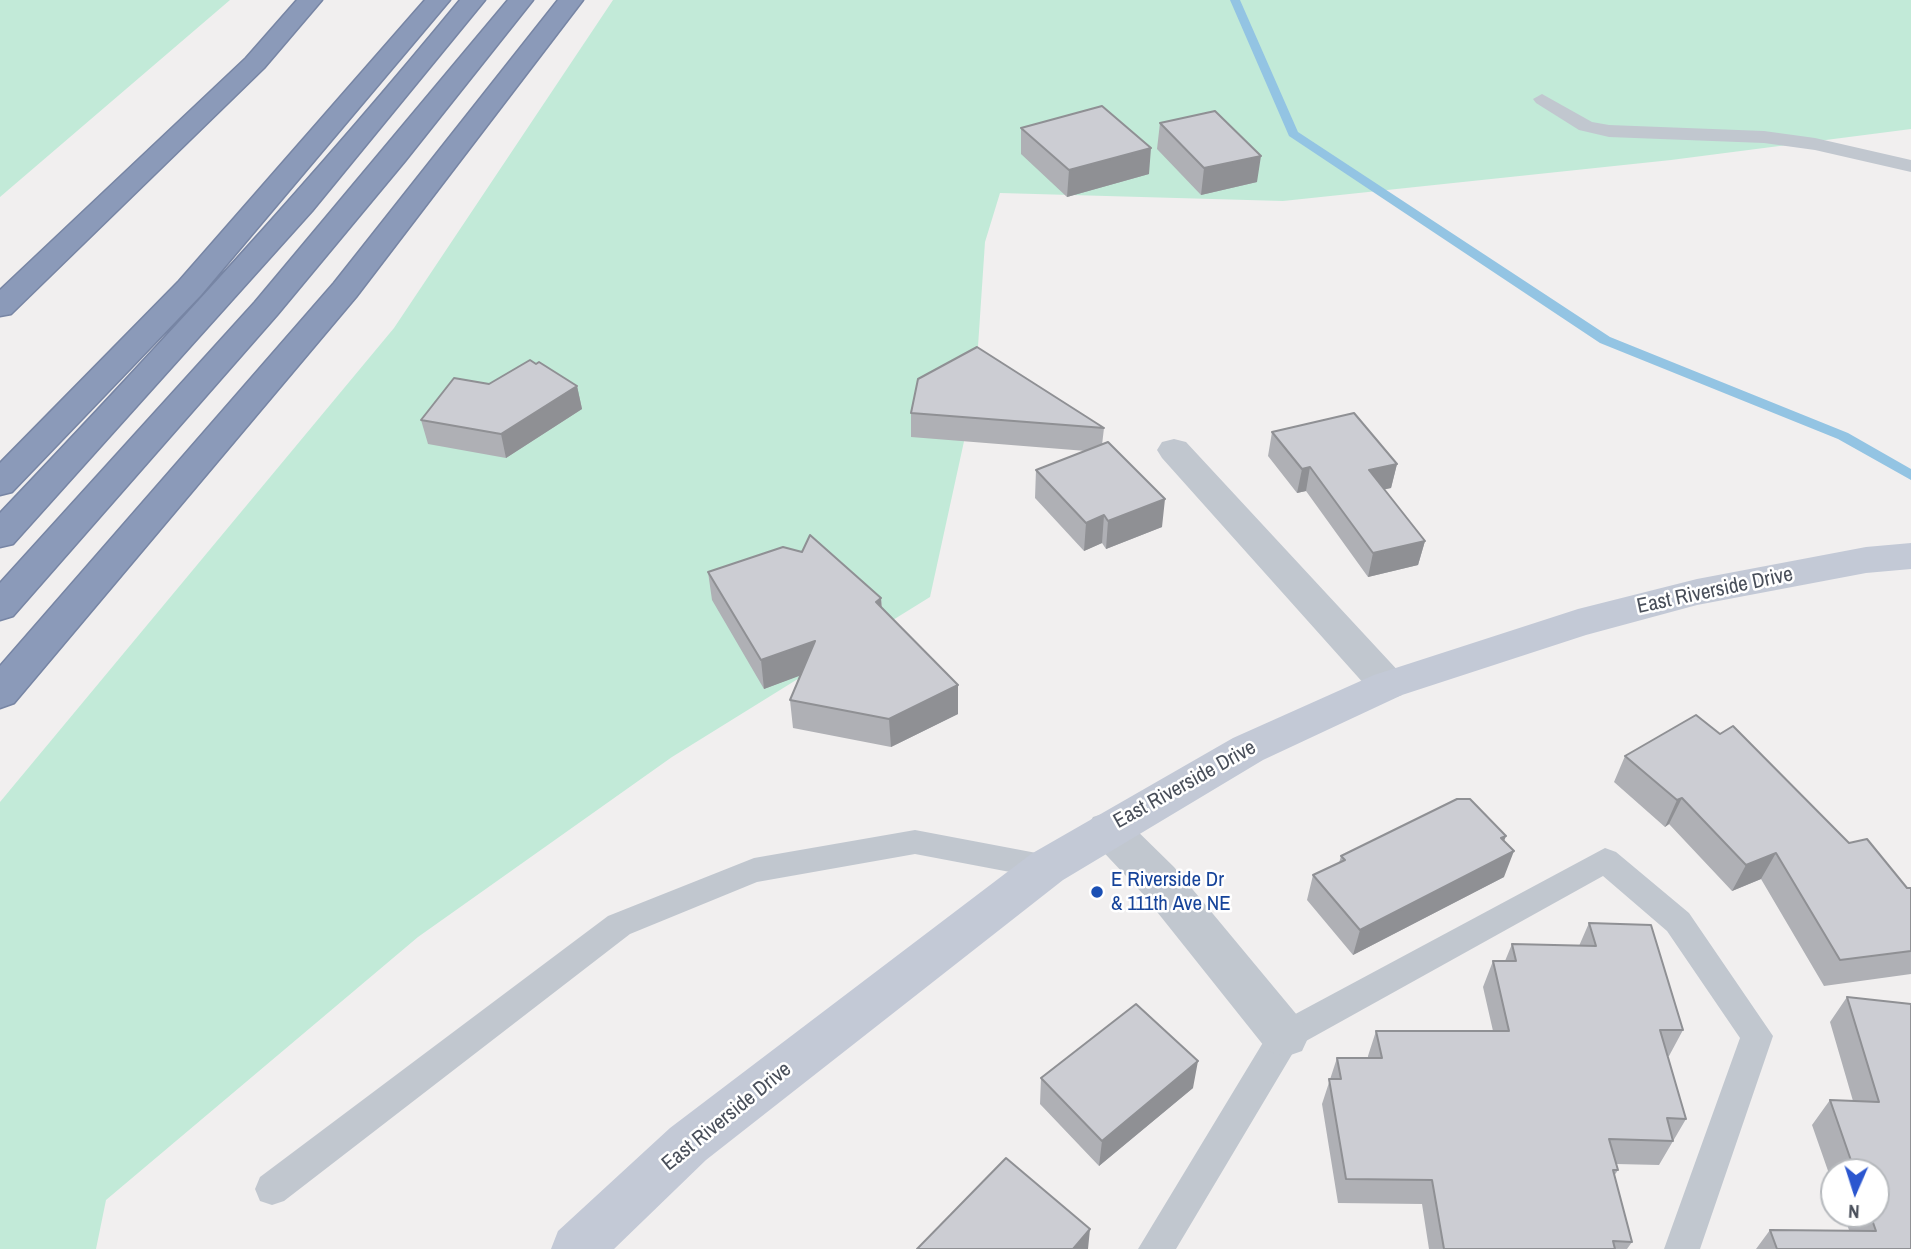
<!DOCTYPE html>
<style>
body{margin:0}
#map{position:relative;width:1911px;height:1249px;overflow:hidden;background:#f1efef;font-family:"Archivo Narrow",sans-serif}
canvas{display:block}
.north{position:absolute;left:1820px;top:1158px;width:70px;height:70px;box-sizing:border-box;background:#fff;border:2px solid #b6b9bd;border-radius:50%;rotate:183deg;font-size:19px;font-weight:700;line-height:28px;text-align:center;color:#494f5a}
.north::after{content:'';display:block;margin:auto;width:24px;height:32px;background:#2b56cf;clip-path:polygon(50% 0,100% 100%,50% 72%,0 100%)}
</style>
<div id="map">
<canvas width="1911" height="1249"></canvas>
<div class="north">N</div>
</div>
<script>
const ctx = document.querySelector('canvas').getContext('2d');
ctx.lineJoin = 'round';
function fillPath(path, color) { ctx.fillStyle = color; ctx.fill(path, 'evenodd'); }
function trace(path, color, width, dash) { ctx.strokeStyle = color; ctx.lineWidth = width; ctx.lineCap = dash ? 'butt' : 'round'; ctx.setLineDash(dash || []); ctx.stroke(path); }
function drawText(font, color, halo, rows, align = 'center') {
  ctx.font = font + ' "Archivo Narrow",sans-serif'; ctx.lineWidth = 5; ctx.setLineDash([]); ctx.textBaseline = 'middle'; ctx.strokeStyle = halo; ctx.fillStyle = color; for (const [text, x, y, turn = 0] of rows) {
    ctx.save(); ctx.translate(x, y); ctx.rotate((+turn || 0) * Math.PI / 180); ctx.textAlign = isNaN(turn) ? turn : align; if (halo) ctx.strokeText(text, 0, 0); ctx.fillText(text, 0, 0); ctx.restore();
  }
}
fillPath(new Path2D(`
 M0,0h230l-230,197z
 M613,0h1298v129l-240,31 -388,41 -283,-8 -15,49 -10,149 -45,206 -258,160 -254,180 -312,263 -10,49h-96v-447l394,-474z`), '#c2ead8');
fillPath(new Path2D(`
 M1230,0h10l58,132 312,205 238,96 63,36v11l-73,-41 -238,-96 -311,-207z`), '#93c4e3');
const motorway = new Path2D(`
 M297,0h25l-58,68 -253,246 -11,2v-26l246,-232z
 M425,0h25l-249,295 -189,197 -12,3v-32l179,-182z
 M460,0h25l-173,211 -299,333 -13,3v-34c159,-167 314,-335 460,-513z
 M508,0h25l-128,161 -128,154 -264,301 -13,4v-37l255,-281z
 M558,0h25l-227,297 -342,406 -14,5v-42l334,-383z`);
trace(motorway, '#7785a4', 3);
fillPath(new Path2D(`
 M1542,94l50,28 17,3 155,6 51,7 96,22v12l-96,-22 -51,-7 -155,-6 -30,-7 -43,-27 -3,-4z
 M915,830l132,25 11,3 4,9 -4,9 -11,3 -132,-25 -158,28 -127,52 -346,267 -12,4 -12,-4 -5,-12 5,-12 348,-261 146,-58z
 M1605,848l11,4 73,61 84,123 -73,213h-36l76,-211 -73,-107 -64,-55 -306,170 -121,203h-38l135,-223z`), '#c1c7cf');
fillPath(new Path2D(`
 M1174,439l12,3 216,233 6,10 -6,10 -14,5 -14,-5 -212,-237 -5,-8 5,-8z
 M1108,812l15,5 51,50 128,154 7,15 -7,15 -17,6 -17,-6 -126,-158 -49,-52 -7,-12 7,-12z`), '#c1c7cf');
fillPath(new Path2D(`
 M1911,543v26l-45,4 -169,32 -111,30 -184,60 -139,65 -200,120 -357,280 -92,89h-63l7,-18 112,-103 361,-274 202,-116 141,-63 204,-66 119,-30 169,-32z`), '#c3c9d6');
fillPath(motorway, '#8b9ab9');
fillPath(new Path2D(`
 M1160,123l97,59 -56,13 -44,-46z
 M1021,128l128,46 -82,23 -46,-43z
 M489,384l88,2 5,23 -76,49 -78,-14 -7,-24z
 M911,413l193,15 -2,17 60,82 -56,22 -4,-6 -18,8 -49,-53 1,-28 50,-19 -175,-14z
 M1272,432l125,32 -6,24 -7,1 41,52 -7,24 -50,12 -62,-86 -9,2 -29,-37z
 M708,572l173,26 1,10 76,77v29l-67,33 -98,-19 -3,-28 10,-25 -36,14 -52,-89z
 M1625,756l224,87 58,45h4v86l-87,12 -63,-107 -29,12 -63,-67 -4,3 -51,-45z
 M1504,841v36l-151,78 -46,-55 6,-25 26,-12 2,-7z
 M1589,923l94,107 -14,26h-1l18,63 -27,46 -43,-1 2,6 -4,6 18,66 -5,7h-198l-7,-45 -84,-1 -16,-99 15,-46h31v-2l8,-25h117l-10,-44 10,-26h12l7,-17 67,2z
 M1847,997l64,7v245h-155l14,-19h79l-6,-16h33v-42h-42v16l-22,-63 18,-25 23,1 -23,-79z
 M1041,1078l152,10 -94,78 -59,-62z`), '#afb0b5');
fillPath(new Path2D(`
 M1151,148l-2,26 -82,23 2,-27z
 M1261,156l-4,26 -56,13 3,-27z
 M577,386l5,23 -76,49 -5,-24z
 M1397,464l-6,24 -27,6 5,-24z
 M1310,467l-4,24 -9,2 5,-24z
 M1165,499l-3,28 -56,22 2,-28z
 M1104,515l-2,28 -18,8 2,-28z
 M1425,541l-7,24 -50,12 5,-24z
 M881,598l1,28 -6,-24z
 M815,641l3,28 -54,20 -3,-29z
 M958,685v29l-67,33 -2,-28z
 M1682,798l-13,26 -4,3 12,-27z
 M1506,836l-9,24 17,-9 -10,26 -151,78 7,-25z
 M1776,853l-15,26 -29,12 14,-26z
 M1198,1061l-5,27 -94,78 3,-25z
 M1090,1229l-2,20h-15z`), '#8f9094');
const building = new Path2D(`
 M1102,106l49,42 -82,22 -48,-42z
 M1215,111l46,45 -57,12 -44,-45z
 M977,347l127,81 -193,-15 7,-34z
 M530,360l6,4 3,-2 38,24 -76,48 -80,-14 33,-42 35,6z
 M1354,413l43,51 -28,6 56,71 -52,12 -63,-86 -8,2 -30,-37z
 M1108,442l57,57 -57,22 -4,-6 -18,8 -50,-53z
 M810,535l71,63 -5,4 82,83 -69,34 -99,-19 25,-59 -54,19 -53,-88 75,-25 19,5z
 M1696,715l24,19 13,-8 116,117 18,-4 40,49h4v63l-71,9 -64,-107 -30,12 -64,-67 -5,2 -52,-44z
 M1457,799h13l36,37 -5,2 13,13 -154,79 -47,-55 32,-15 -4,-4z
 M1589,923l62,2 32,105h-23l26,89 -19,-1 6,23 -64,-2 9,31h-5l19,72 -19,-1 2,8h-171l-12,-69 -86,-1 -17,-100h12l-4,-21h45l-6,-27h133l-16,-70h23l-4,-17 84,2z
 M1847,997l64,7v245h-134l-7,-19 106,1 -6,-17h6v-42h-21l-25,-72 49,2z
 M1136,1004l62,57 -96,80 -61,-63z
 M1006,1158l84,71 -17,20h-156z`);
fillPath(building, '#cccdd3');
trace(building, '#8f9094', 2);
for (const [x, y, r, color] of [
 [1097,892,7,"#1a4fb4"]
]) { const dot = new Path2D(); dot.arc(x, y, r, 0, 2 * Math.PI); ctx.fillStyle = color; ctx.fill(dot); trace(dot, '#fff', 2.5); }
drawText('21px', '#494f5a', '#fff', [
 ["East Riverside Drive",1715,591,-12],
 ["East Riverside Drive",1185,785,-29],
 ["East Riverside Drive",727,1117,-39]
]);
drawText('21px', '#164399', '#fff', [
 ["E Riverside Dr",1111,880],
 ["& 111th Ave NE",1111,904]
], 'left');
</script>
